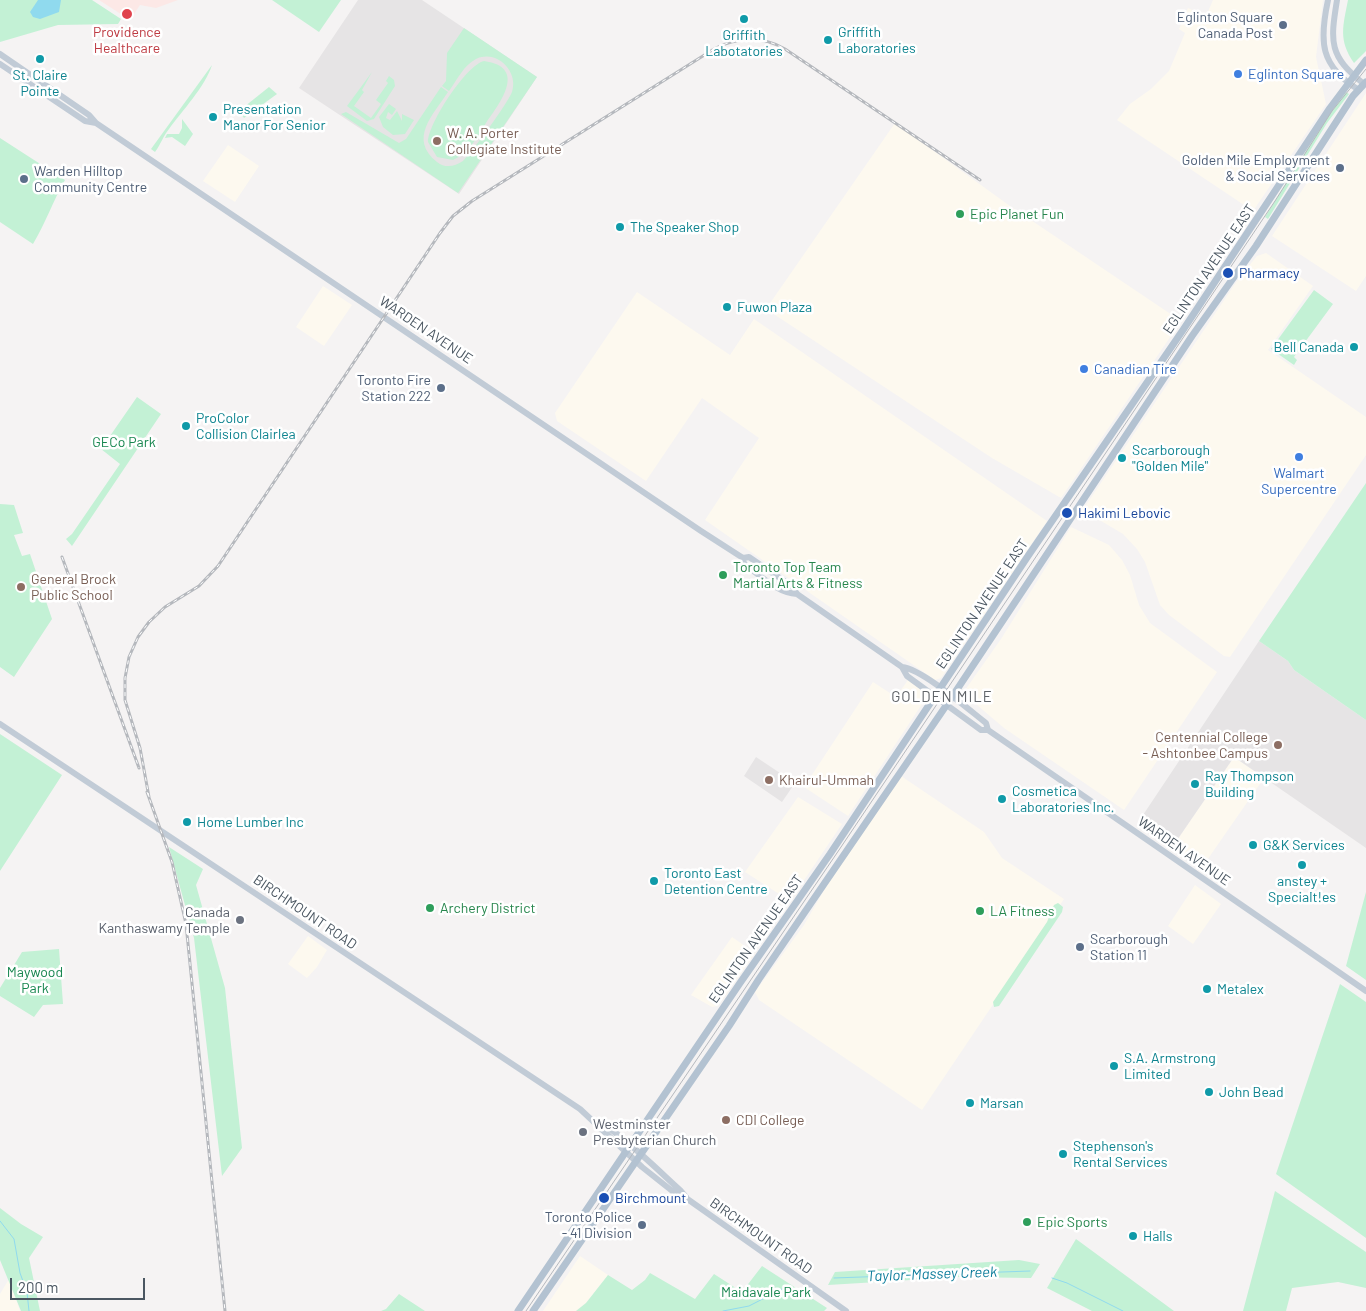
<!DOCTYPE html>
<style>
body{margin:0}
#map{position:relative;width:1366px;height:1311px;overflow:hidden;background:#f5f3f3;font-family:Barlow,sans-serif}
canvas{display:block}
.scale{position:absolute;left:10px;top:1278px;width:135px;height:22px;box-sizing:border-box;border:2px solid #4a5661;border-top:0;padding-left:6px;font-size:15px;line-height:18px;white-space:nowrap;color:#4a5661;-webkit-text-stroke:4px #fff;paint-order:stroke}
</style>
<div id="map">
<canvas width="1366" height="1311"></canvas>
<div class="scale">200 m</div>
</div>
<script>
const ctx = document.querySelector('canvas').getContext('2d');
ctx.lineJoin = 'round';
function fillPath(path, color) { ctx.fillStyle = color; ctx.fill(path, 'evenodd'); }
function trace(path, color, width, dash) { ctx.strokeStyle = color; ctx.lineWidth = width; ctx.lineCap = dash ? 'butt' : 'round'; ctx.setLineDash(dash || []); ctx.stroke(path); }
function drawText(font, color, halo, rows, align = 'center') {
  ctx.font = font + ' Barlow,sans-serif'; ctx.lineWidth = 5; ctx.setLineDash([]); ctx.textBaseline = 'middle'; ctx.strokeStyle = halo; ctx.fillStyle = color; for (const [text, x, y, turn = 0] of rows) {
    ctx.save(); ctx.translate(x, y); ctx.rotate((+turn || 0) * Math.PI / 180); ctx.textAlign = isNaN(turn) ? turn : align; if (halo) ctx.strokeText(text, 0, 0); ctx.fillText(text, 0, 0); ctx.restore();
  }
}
fillPath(new Path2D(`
 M1213,0h110l-7,57 10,47 -73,107 -136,-91 13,-16 21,-15 18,-18 16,-38 -6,-4 9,-21 15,7 4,-1z
 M1366,93v183l-10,15 -84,-55z
 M895,123l115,83 171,115 -120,177 -69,-40 -226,-149z
 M228,145l31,21 -24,36 -32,-21z
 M1266,253l47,33 -45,64 98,67v38l-136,202 -6,-1 -55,-41 -9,-10 -15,-43 -8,-13 -14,-15 -37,-22 -2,-4 155,-230 18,-22z
 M323,286l29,19 -28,41 -28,-19z
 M637,292l93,63 24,-36 293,202 -106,157 -6,2 -230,-160 54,-82 -57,-40 -56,83 -89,-60 -2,-8z
 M1071,527l38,18 13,15 8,15 9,30 11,18 67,49 -93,138 -120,-82 -41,-35 38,-54z
 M908,680l20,15 -80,121 -44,-29 69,-105 23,15z
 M1234,757l30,21 -61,88 -30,-20z
 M901,776l83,56 18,26 62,41 -142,211 -163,-110 -4,-8 49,-67 22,-38z
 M798,797l44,27 -52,77 -45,-29z
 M1195,885l26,19 -28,40 -25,-18z
 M308,936l19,14 -10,17 -10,11 -19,-14z
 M732,937l23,16 -37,53 -6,1 -21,-12z
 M580,1256l28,19 -22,28 -10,8h-33z
 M9,1279l11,32h-20v-17z`), '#fdf9ef');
fillPath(new Path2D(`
 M358,0h64l115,77 -78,117 -160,-106z
 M1259,641l29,20 6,9 72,50v128l-132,-91 -61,89 -34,-25z
 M756,757l39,26 -13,19 -38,-26z`), '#e6e4e5');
fillPath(new Path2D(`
 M99,0h79l-22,8 -16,-3 -10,15z`), '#fce8e6');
fillPath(new Path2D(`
 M0,0h92l29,19 -3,5 -60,1 -58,17z
 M272,0h69l-22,32z
 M1348,0h18v51l-12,12c-16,-23 -11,-37 -6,-63z
 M464,28l73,49 -79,116 -117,-79 5,-2 53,31 7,-4 35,-52 7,5c-15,23 -40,47 -11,70 9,7 18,4 26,-1 11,-12 43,-55 49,-69 7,-20 -15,-43 -36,-33 -12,6 -19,21 -27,32l-7,-5 4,-5 1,-28z
 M484,61c44,6 16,42 2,62 -9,14 -17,30 -33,37l-16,-3 -9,-15c0,-18 38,-77 56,-81z
 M212,65c-7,22 -30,46 -43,64 -6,7 -8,15 -14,23l-4,-3z
 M372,72l-10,18 2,2 -10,14 17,12 10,-14 -5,-4 12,-17 -2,-2 3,-5 5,4 1,6 -21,33 -7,2 -20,-15z
 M269,87l8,7 -33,24 -5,-7z
 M1346,92l3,2 -22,29 -59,96 -3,-2 59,-95z
 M389,104l7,5 -4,6 -4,-3 -2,6 4,2 7,-9 5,10v-7l12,6 -9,14 -12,1 -10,-8 -4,-10z
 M182,119l11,15 -8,12 -13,-9 -7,1 2,-4h12l3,-6z
 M0,138l65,42c-12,21 -20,44 -32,64l-33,-22z
 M1314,290l19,14 -39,53 3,3 -3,5 -23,-16z
 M137,397l24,17 -89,132 -6,-7 6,-5 48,-70 -19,-15z
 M1366,483v237l-72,-50 -6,-9 -29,-20z
 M0,504l14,1 9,28 -9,2 8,21 8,-2 22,65 -38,58 -14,-10z
 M0,734l62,41 -62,96z
 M169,847l34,22 -7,16 29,103 17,160 -20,28 -28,-238z
 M1366,892v88l-20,-14z
 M1058,903l5,4 -1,5 -63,94 -5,1 -1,-5 54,-80 7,-17z
 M59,949l4,55 -20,1 -9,12 -34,-21v-8l22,-36z
 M1340,984l26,18v236l-90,-64z
 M1275,1191l91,61v36l-28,-6 -46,6 -6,23h-43z
 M0,1208l21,16 22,13 -14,21 11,53h-19l-21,-51z
 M1076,1239l98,72h-82l-45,-23z
 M1019,1260l21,4 -9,14 -71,-1 -132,8 7,-13z
 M762,1266l65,42 -3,3h-248l10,-8 22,-28 24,15 13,-10 5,-7 45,26 19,-25 28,18z
 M399,1294l26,17h-44l5,-2z`), '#c3f1d5');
fillPath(new Path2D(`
 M38,0h23l-2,12 -19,7 -7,-2 -3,-5z`), '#90daee');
trace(new Path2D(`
 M0,1221l14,18 6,34 7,19 2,19
 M834,1278l196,-7
 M1052,1278l15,5 56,28
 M723,1311l26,-5 37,-19`), '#90daee', 1);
trace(new Path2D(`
 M1328,0c-9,42 -8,66 31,90
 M1337,0c-7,43 -8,56 27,84
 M0,54l89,61 7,8 605,408 42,27 6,-1 44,30 4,7 105,73 5,9 74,54h7l378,261
 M0,64l85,57 11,2
 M743,558l1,6c16,11 33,29 53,30
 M902,667c20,2 66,42 84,56l2,7
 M0,724l580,385 62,58 34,27 10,4 160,113
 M596,1122c15,1 69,55 84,68l6,7`), '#c1cbd6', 6);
trace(new Path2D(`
 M518,1311l222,-328 90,-129 198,-298 155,-226 147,-222 36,-48
 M533,1311l196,-285 30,-47 193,-282 240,-361 64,-90 97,-150 13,-14`), '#b3c2d1', 7);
trace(new Path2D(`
 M526,1311l313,-461 436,-649 57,-90 34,-42`), '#b5b8bd', 1);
const rail = new Path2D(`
 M62,557l77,211
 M147,792l25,70 14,62 39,387
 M149,797l-9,-49 -15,-48v-22l4,-21 9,-20 11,-15 16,-15 34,-21 19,-20 222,-333 13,-17 19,-15 242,-152c22,-12 49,-13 71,0l195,131`);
trace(rail, '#b5b8bd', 3);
trace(rail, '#fff', 1, [4]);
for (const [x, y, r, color] of [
 [127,14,6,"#e0444e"],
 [744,19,5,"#0f9aa8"],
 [1283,25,5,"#5c6f8a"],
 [828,40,5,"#0f9aa8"],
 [40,59,5,"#0f9aa8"],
 [1238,74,5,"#3f7fe0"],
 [213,117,5,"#0f9aa8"],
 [437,141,5,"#8d6e63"],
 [1340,168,5,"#5c6f8a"],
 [24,179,5,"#5c6f8a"],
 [960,214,5,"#2e9e5b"],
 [620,227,5,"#0f9aa8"],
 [1228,273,6,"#1a4fb4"],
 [727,307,5,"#0f9aa8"],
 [1354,347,5,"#0f9aa8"],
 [1084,369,5,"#3f7fe0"],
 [441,388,5,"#5c6f8a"],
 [186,426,5,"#0f9aa8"],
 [1299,457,5,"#3f7fe0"],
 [1122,458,5,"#0f9aa8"],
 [1067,513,6,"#1a4fb4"],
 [723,575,5,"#2e9e5b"],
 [21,587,5,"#8d6e63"],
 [1278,745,5,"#8d6e63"],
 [769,780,5,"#8d6e63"],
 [1195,784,5,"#0f9aa8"],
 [1002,799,5,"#0f9aa8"],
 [187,822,5,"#0f9aa8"],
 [1253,845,5,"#0f9aa8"],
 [1302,865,5,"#0f9aa8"],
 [654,881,5,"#0f9aa8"],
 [430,908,5,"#2e9e5b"],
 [980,911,5,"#2e9e5b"],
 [240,920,5,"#6b7280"],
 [1080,947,5,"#5c6f8a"],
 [1207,989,5,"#0f9aa8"],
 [1114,1066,5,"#0f9aa8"],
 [1209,1092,5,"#0f9aa8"],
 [970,1103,5,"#0f9aa8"],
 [726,1120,5,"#8d6e63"],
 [583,1132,5,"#6b7280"],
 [1063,1154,5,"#0f9aa8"],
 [604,1198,6,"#1a4fb4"],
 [1027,1222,5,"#2e9e5b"],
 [642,1225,5,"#5c6f8a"],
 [1133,1236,5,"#0f9aa8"]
]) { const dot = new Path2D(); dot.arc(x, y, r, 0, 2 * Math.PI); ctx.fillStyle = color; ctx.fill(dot); trace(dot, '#fff', 2); }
drawText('14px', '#4e5e75', '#fff', [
 ["Eglinton Square",1273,17],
 ["Canada Post",1273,33],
 ["Golden Mile Employment",1330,160],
 ["& Social Services",1330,176],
 ["Warden Hilltop",34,171,"left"],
 ["Community Centre",34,187,"left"],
 ["Toronto Fire",431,380],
 ["Station 222",431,396],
 ["Scarborough",1090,939,"left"],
 ["Station 11",1090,955,"left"],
 ["Toronto Police",632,1217],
 ["- 41 Division",632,1233]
], 'right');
drawText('14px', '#be3a42', '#fff', [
 ["Providence",127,32],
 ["Healthcare",127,48]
]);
drawText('14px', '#0d838f', '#fff', [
 ["Griffith",838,32],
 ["Laboratories",838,48],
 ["Griffith",744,35,"center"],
 ["Labotatories",744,51,"center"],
 ["St. Claire",40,75,"center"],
 ["Pointe",40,91,"center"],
 ["Presentation",223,109],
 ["Manor For Senior",223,125],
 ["The Speaker Shop",630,227],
 ["Fuwon Plaza",737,307],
 ["Bell Canada",1344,347,"right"],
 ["ProColor",196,418],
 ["Collision Clairlea",196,434],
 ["Scarborough",1132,450],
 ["\"Golden Mile\"",1132,466],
 ["Ray Thompson",1205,776],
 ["Building",1205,792],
 ["Cosmetica",1012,791],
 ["Laboratories Inc.",1012,807],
 ["Home Lumber Inc",197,822],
 ["G&K Services",1263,845],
 ["Toronto East",664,873],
 ["Detention Centre",664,889],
 ["anstey +",1302,881,"center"],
 ["Specialt!es",1302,897,"center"],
 ["Metalex",1217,989],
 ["S.A. Armstrong",1124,1058],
 ["Limited",1124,1074],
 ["John Bead",1219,1092],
 ["Marsan",980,1103],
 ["Stephenson's",1073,1146],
 ["Rental Services",1073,1162],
 ["Halls",1143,1236]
], 'left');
drawText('14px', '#366cbe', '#fff', [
 ["Eglinton Square",1248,74],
 ["Canadian Tire",1094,369],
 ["Walmart",1299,473,"center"],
 ["Supercentre",1299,489,"center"]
], 'left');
drawText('14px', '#785e54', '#fff', [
 ["W. A. Porter",447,133],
 ["Collegiate Institute",447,149],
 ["General Brock",31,579],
 ["Public School",31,595],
 ["Centennial College",1268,737,"right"],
 ["- Ashtonbee Campus",1268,753,"right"],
 ["Khairul-Ummah",779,780],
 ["CDI College",736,1120]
], 'left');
drawText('14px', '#27864d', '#fff', [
 ["Epic Planet Fun",970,214],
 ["Toronto Top Team",733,567],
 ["Martial Arts & Fitness",733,583],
 ["Archery District",440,908],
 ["LA Fitness",990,911],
 ["Epic Sports",1037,1222]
], 'left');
drawText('14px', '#4a5661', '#fff', [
 ["EGLINTON AVENUE EAST",1209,269,-56],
 ["WARDEN AVENUE",426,330,34],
 ["EGLINTON AVENUE EAST",982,604,-56],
 ["WARDEN AVENUE",1184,851,35],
 ["BIRCHMOUNT ROAD",305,912,34],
 ["EGLINTON AVENUE EAST",756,939,-55],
 ["BIRCHMOUNT ROAD",761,1236,35]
]);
drawText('14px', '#164399', '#fff', [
 ["Pharmacy",1239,273],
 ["Hakimi Lebovic",1078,513],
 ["Birchmount",615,1198]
], 'left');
drawText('14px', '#17864f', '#fff', [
 ["GECo Park",124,442],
 ["Maywood",35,972],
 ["Park",35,988],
 ["Maidavale Park",766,1292]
]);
drawText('14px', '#5b616d', '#fff', [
 ["Canada",230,912],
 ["Kanthaswamy Temple",230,928],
 ["Westminster",593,1124,"left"],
 ["Presbyterian Church",593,1140,"left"]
], 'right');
ctx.letterSpacing = '1px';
drawText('15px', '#5f6368', '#fff', [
 ["GOLDEN MILE",942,697]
]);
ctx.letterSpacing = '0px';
drawText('italic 15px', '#0c7c9b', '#fff', [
 ["Taylor-Massey Creek",932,1274,-2]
]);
</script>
